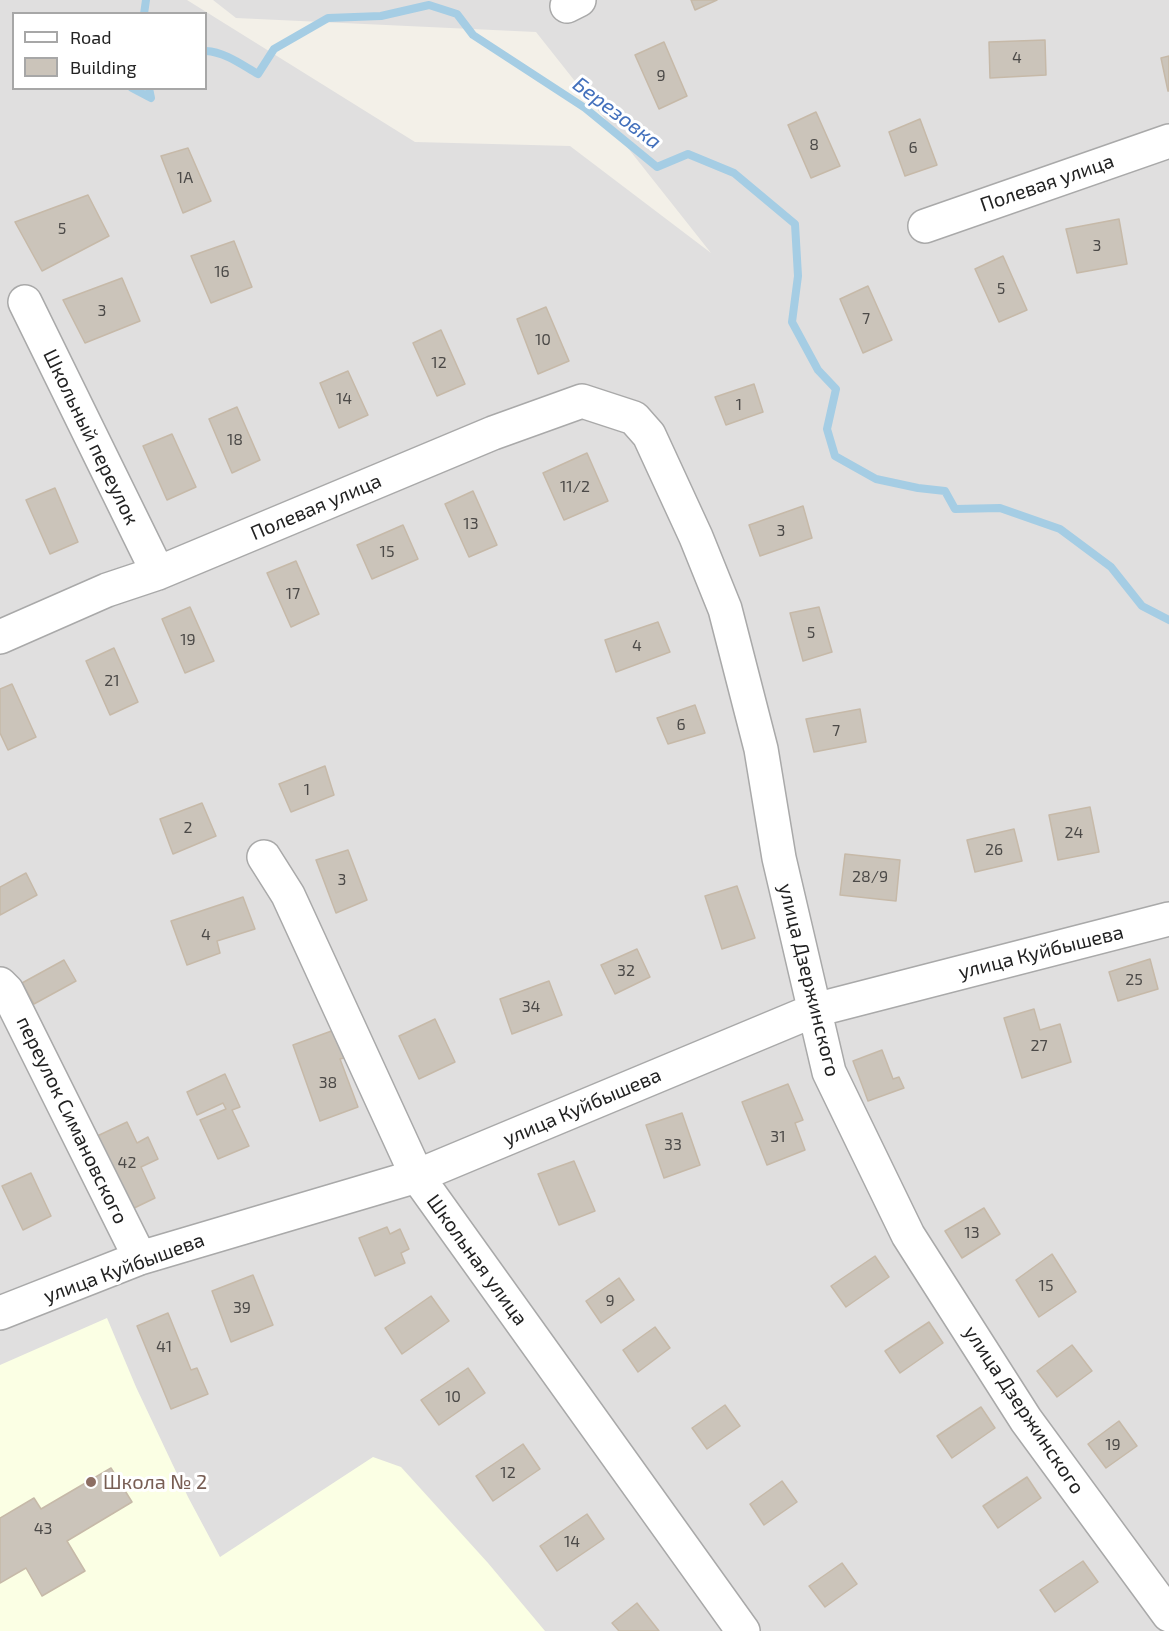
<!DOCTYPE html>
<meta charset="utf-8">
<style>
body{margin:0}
#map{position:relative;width:1169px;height:1631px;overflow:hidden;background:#f3f0e8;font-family:"Exo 2",sans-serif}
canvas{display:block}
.legend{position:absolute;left:12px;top:12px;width:195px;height:78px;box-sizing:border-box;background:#fff;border:2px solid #a7a7a7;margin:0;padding:8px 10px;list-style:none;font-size:18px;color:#222}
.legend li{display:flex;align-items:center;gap:12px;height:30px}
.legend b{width:30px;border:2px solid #a7a7a7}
</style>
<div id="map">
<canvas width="1169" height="1631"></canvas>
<ul class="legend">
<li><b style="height:8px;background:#fff"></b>Road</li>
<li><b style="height:16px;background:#cbc4ba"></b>Building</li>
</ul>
</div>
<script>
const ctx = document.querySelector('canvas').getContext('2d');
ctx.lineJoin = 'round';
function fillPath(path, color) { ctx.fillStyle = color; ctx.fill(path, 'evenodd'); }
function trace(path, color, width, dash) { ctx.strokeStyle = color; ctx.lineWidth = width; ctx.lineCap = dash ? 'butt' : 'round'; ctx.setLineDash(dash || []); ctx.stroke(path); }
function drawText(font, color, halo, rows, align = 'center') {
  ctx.font = font + ' "Exo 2",sans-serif'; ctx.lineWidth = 6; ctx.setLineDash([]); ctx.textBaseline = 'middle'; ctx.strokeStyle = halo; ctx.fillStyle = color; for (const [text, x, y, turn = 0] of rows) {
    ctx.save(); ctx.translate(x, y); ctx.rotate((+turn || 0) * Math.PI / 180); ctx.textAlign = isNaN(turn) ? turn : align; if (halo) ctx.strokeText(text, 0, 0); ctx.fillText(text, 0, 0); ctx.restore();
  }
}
fillPath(new Path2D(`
 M0,0h187l228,142 155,4 141,107 -175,-221 -300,-14 -23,-18h956v1631h-1169zM14,14h192v74h-192z`), '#e0dfdf');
fillPath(new Path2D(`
 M107,1318l29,69 52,110 32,60 153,-100 28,10 87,96 57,68h-545v-266z`), '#fbffe4');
trace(new Path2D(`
 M144,14l2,-14
 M206,51c19,1 36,14 52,23l16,-25 54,-31 53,-2 48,-11 28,9 16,21 112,73 72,59 31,-13 46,19 61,51 3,52 -6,46 26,48 18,19 -9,40 8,27 41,23 42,9 27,3 10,18 45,-1 60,21 51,38 31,39 27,14
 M132,88l19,10 -2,-10`), '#a5cde4', 8);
const building = new Path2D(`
 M691,0h26l-22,10z
 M1045,40l1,35 -56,3 -1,-36z
 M664,42l23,54 -28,13 -24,-54z
 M1169,56v35h-1l-7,-33z
 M816,112l24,54 -29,12 -23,-53z
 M920,119l17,46 -32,11 -16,-44z
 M188,148l23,53 -28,12 -22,-57z
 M88,195l21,41 -67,35 -27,-49z
 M1119,219l8,45 -50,9 -11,-44z
 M234,241l18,46 -41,16 -20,-47z
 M1003,256l24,54 -28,12 -24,-53z
 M122,278l18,43 -55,22 -22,-43z
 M868,286l24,54 -29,13 -23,-54z
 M546,307l23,54 -31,13 -21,-55z
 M441,330l24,54 -28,12 -24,-53z
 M348,371l20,44 -29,13 -19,-45z
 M754,384l9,28 -37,13 -11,-28z
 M237,407l23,53 -28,13 -23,-54z
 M172,434l24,53 -29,13 -24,-54z
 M587,453l21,48 -44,19 -21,-47z
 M55,488l23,54 -28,12 -24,-54z
 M473,491l24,54 -28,12 -24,-53z
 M803,506l9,32 -52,18 -11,-31z
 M403,525l15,34 -46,20 -15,-34z
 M296,561l23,53 -28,13 -24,-54z
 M190,607l24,54 -29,12 -23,-54z
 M819,607l13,45 -29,9 -13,-48z
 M658,622l12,30 -54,20 -11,-32z
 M114,648l24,54 -28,13 -24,-54z
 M12,684l24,53 -28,13 -8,-17v-44z
 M695,705l10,28 -37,11 -11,-26z
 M860,709l6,33 -52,10 -8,-33z
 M325,766l9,29 -43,17 -12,-28z
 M202,803l14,33 -43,18 -13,-35z
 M1090,807l9,45 -41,8 -9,-45z
 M1014,829l8,32 -47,11 -8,-32z
 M348,850l19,50 -31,13 -20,-53z
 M845,854l55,6 -4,41 -56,-6z
 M26,873l11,22 -37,20v-28z
 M737,886l18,52 -33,11 -17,-53z
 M243,897l12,32 -38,12 3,12 -33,12 -16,-44z
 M637,949l13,28 -35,17 -14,-29z
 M1150,959l8,30 -40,12 -9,-29z
 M64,960l12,21 -42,23 -12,-21z
 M549,981l13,34 -50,19 -12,-35z
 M1034,1009l6,21 20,-6 11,38 -49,16 -18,-60z
 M435,1019l20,43 -36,17 -20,-43z
 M337,1029l10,28 -7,2 18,48 -38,14 -27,-76z
 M882,1050l11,29 6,-2 5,11 -36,13 -15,-40z
 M225,1074l15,33 -8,3 17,36 -31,13 -18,-39 26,-11 -3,-6 -26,12 -10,-23z
 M788,1084l15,36 -8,3 10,27 -38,15 -25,-63z
 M682,1113l18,52 -36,13 -18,-53z
 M127,1122l10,21 11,-6 10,22 -17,8 14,31 -27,13 -35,-73z
 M574,1161l21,50 -36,14 -21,-51z
 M31,1173l20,43 -28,14 -21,-44z
 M984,1208l16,26 -38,24 -17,-27z
 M387,1227l3,7 10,-5 9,20 -8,4 4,10 -30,13 -16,-38z
 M1052,1254l24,38 -37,25 -23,-37z
 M875,1256l14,21 -43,30 -15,-21z
 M253,1275l20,50 -42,17 -19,-51z
 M619,1278l15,22 -33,23 -15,-22z
 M431,1296l18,25 -47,33 -17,-26z
 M168,1313l23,57 6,-2 11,26 -37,15 -34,-83z
 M929,1322l14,21 -43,30 -15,-22z
 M655,1327l15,21 -32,24 -15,-22z
 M1072,1345l20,26 -35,26 -20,-26z
 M468,1368l17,25 -46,32 -18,-25z
 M725,1405l15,21 -33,23 -15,-21z
 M981,1407l14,21 -43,30 -15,-22z
 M1119,1421l18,25 -31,22 -18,-24z
 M523,1444l17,25 -47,32 -17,-25z
 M111,1468l21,34 -65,39 18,30 -43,25 -16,-28 -26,15v-65l34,-20 7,11z
 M1027,1477l14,21 -43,30 -15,-22z
 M782,1481l15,21 -33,23 -14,-21z
 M587,1514l17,25 -47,32 -17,-25z
 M1083,1561l15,21 -43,30 -15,-22z
 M842,1563l15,21 -32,23 -16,-21z
 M637,1603l22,28h-40l-7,-8z`);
fillPath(building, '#cbc4ba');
trace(building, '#c6b9a8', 1.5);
const minor = new Path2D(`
 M567,6l12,-6
 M925,226l244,-85
 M25,302l133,271
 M0,637l107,-47 51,-17 335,-140 89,-32 52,17 15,17 47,102 29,72 36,140 18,109 50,214 79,163 118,185 143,195
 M264,857l24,38 129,281 326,455
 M0,984l7,7 133,267
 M0,1313l140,-55 277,-82 398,-166 354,-91`);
trace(minor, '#a9a9a9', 36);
trace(minor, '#fff', 33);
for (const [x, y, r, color] of [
 [91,1482,6,"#8d6e63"]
]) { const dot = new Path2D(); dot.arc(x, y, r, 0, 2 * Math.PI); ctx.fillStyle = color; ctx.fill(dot); trace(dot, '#fff', 2); }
drawText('16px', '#4c4a48', null, [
 ["4",1017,58],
 ["9",661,76],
 ["8",814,145],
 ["6",913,148],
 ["1А",185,178],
 ["5",62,229],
 ["3",1097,246],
 ["16",222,272],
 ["5",1001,289],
 ["3",102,311],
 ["7",866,319],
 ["10",543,340],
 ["12",439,363],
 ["14",344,399],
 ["1",739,405],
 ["18",235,440],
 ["11/2",575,487],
 ["13",471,524],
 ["3",781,531],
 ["15",387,552],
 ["17",293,594],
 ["5",811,633],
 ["19",188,640],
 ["4",637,646],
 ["21",112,681],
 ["6",681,725],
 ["7",836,731],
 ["1",307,790],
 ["2",188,828],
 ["24",1074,833],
 ["26",994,850],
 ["28/9",870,877],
 ["3",342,880],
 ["4",206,935],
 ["32",626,971],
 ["25",1134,980],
 ["34",531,1007],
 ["27",1039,1046],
 ["38",328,1083],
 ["31",778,1137],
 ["33",673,1145],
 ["42",127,1163],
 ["13",972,1233],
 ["15",1046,1286],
 ["9",610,1301],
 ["39",242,1308],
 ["41",164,1347],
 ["10",453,1397],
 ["19",1113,1445],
 ["12",508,1473],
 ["43",43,1529],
 ["14",572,1542]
]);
drawText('20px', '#222', '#fff', [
 ["Полевая улица",1047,183,-19],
 ["Школьный переулок",91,437,64],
 ["Полевая улица",316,507,-23],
 ["улица Куйбышева",1041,952,-14],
 ["улица Дзержинского",809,980,76],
 ["улица Куйбышева",582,1107,-23],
 ["переулок Симановского",72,1120,64],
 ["Школьная улица",477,1260,54],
 ["улица Куйбышева",124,1268,-20],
 ["улица Дзержинского",1024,1410,56]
]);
drawText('20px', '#785e54', '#fff', [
 ["Школа № 2",103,1482]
], 'left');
drawText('italic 21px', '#4370bc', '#fff', [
 ["Березовка",617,113,37]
]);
</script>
